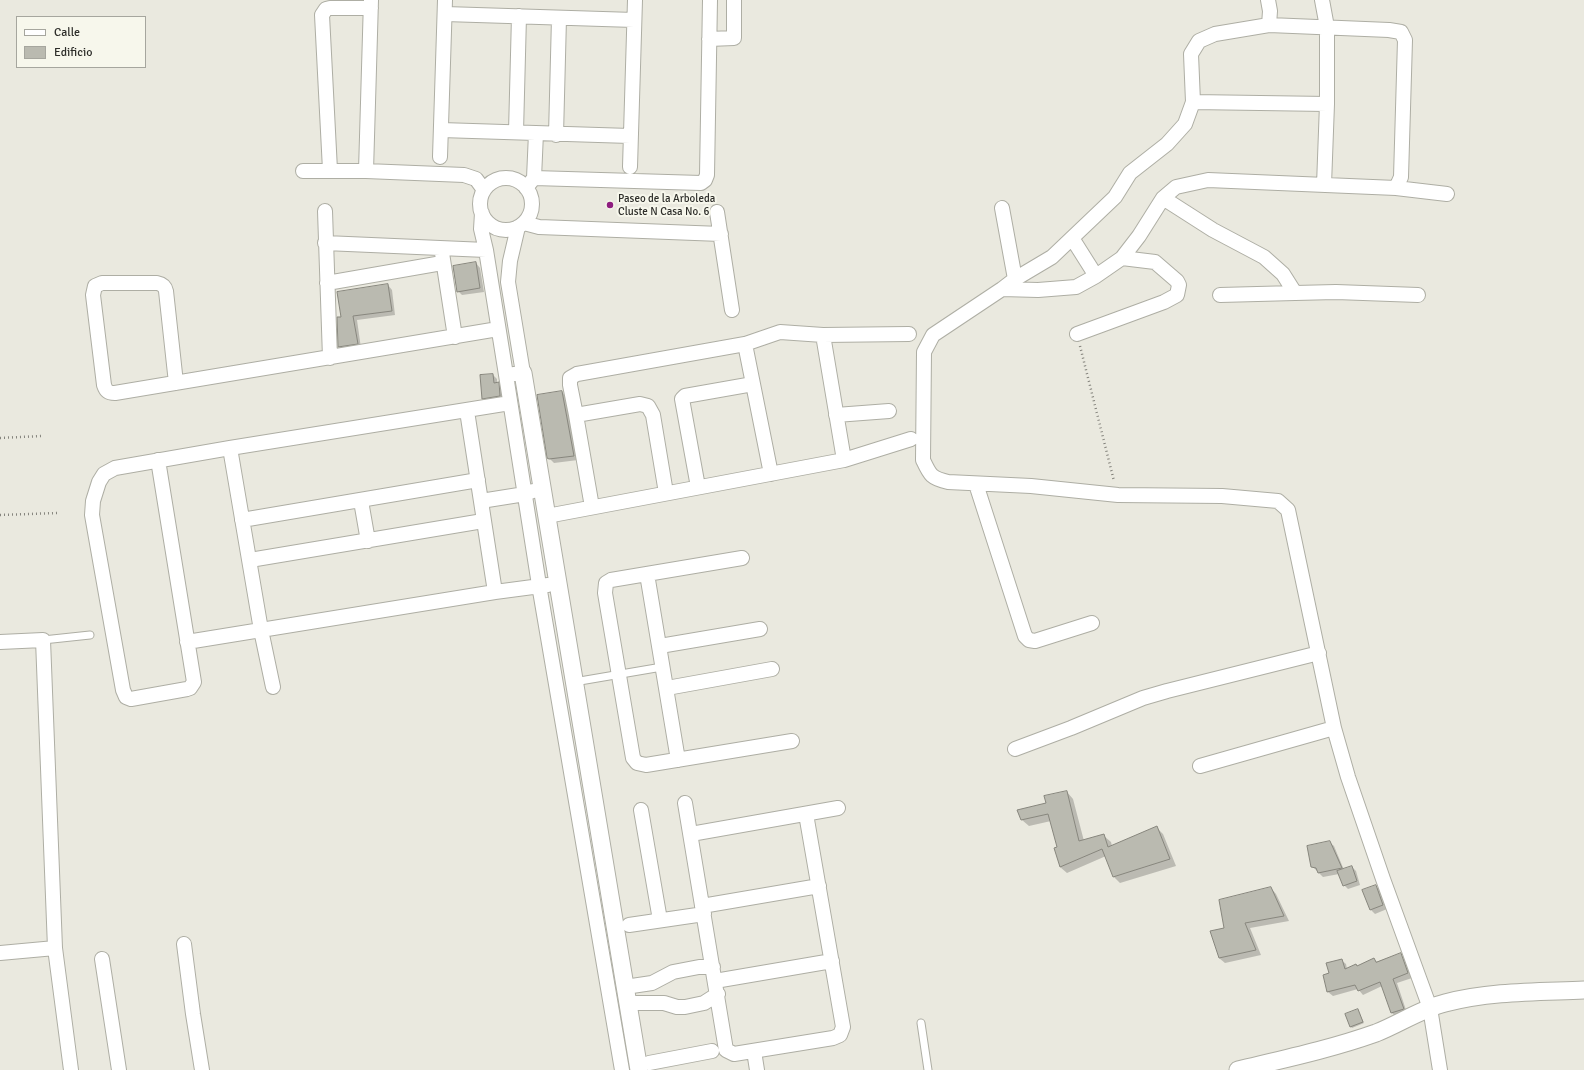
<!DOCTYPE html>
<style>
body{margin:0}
#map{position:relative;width:1584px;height:1070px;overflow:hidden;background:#eae9df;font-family:Signika,sans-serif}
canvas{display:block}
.legend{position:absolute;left:16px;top:16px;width:130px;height:52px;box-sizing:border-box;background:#f7f7ec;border:1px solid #a6a69e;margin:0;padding:5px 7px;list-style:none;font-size:12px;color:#2d2d29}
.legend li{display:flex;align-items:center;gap:8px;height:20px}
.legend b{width:20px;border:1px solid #a6a69e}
</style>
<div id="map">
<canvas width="1584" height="1070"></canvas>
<ul class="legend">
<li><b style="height:5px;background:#fff"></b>Calle</li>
<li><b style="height:11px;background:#babab0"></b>Edificio</li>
</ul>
</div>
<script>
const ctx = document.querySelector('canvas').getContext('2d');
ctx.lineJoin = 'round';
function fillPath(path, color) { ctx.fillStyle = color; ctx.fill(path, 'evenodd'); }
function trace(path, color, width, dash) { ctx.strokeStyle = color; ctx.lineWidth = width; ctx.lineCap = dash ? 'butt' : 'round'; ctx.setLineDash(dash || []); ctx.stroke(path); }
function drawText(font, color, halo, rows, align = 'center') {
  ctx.font = font + ' Signika,sans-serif'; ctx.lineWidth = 4; ctx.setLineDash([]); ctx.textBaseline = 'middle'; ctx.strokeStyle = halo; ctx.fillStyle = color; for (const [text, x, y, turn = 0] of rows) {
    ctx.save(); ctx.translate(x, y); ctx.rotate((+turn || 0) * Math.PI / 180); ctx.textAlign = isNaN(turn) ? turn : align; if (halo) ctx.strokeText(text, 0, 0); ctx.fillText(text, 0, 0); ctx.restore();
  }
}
fillPath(new Path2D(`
 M476,263l4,5 4,24 -22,3 -4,-4z
 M388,285l4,5 3,25 -38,5 4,28 -18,3 -4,-4 4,-29z
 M493,375l4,4v4l5,5 2,12 -17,2 -4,-4z
 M562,392l4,4 12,64 -24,3 -4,-4 -12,-63z
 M1067,792l6,7 11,42 20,-5 7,6 1,4 44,-19 7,7 13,32 -56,17 -6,-6 -8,-21 -39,17 -7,-6 -4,-18 2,-1 -7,-27 -22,5 -7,-6 -3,-9 28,-8z
 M1329,842l5,4 10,24 8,-3 4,4 4,14 -12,4 -4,-4 -5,-11 -16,3 -11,-11z
 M1376,886l4,4 7,19 -12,5 -4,-4 -7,-20z
 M1271,888l5,6 13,27 -39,7 11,27 -36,8 -6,-5 7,-29z
 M1401,954l4,5 7,19 -15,5 10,30 -11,4 -4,-4 -10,-27 -19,9 -5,-6 -25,7 -5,-4 -4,-16 6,-2 11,-14 5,4 1,5 10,-2 17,-8 4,4z
 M1358,1010l6,13 -12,5 -2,-2z`), '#0003');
const building = new Path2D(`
 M476,262l4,26 -23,4 -4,-26z
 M388,284l4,27 -39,5 5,28 -20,3 -1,-30h4l-4,-25z
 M493,374l1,9 5,-1 1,14 -18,3 -2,-24z
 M562,391l12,65 -25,3 -2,-1 -10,-63z
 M1067,791l12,50 25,-7 4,13 49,-21 13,33 -57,18 -11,-28 -42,18 -6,-19 3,-1 -9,-33 -27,6 -4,-10 29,-7 -2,-7z
 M1330,841l12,27 -24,5 -2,-5 -5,-1 -4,-21z
 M1352,866l5,15 -14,5 -6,-15z
 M1376,885l7,20 -13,5 -8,-20z
 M1271,887l13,29 -39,7 11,27 -37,8 -9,-27 14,-3 -5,-28z
 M1401,953l7,20 -15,6 11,30 -13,4 -11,-31 -22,9 -3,-6 -28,7 -4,-17 6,-2 -3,-10 16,-4 3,10 11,-5 1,2 17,-8 2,4z
 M1358,1009l5,13 -13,5 -5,-13z`);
fillPath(building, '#babab0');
trace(building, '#87867d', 1);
const service = new Path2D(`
 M43,640l47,-5
 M574,682l88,-15
 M921,1023l7,47`);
const minor = new Path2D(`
 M1268,0l2,11 -1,14
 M1322,0l5,27v77l-3,81
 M445,14l189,6
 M709,39l25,-1v-38
 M1193,102l134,2
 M441,130l189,6
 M516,132l3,-116
 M556,135l3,-117
 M440,157l5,-157
 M630,167l5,-167
 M330,170l-8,-155 4,-6 4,-1h41
 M303,171h63l98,4 12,4 8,11
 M366,171l5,-171
 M534,178l2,-45
 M480 204a26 26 0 1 1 52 0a26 26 0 1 1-52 0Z
 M526,188l8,-10 167,5 4,-3 2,-5 3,-175
 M1396,188l5,-11 4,-137 -4,-8 -12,-2 -120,-5 -54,9 -16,7 -8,13 2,48 -8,22 -18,20 -37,29 -15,24 -63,60 -37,22 -13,10 -69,46 -9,17 -1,108c7,15 8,18 25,22l83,4 87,9 104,1 56,5 10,9 46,218 14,49 35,102 47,129 10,62
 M1163,198l50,32 51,27 19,17 12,19 41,-1 82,3
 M1002,208l13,71
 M325,211l5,147
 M717,212l15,98
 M482,213l-1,16 5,21 20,125 17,-2 -15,-91 2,-21 8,-34
 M524,223l15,4 182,7
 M1072,238l24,38
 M325,243l161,7
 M442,253l13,84
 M327,283l115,-20
 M1002,289l36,1 38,-3 20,-11 26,-18 17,-22 24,-38 13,-11 32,-7 188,8 51,6
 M1220,295l75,-2
 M1077,334l87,-32 13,-7 2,-10 -2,-4 -22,-19 -33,-4
 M823,335l21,125
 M745,344l26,130
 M506,375l33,210 83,485
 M176,383l-10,-92c-1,-5 -4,-7 -9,-8h-55l-7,3 -2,9 11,90c2,6 4,8 11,8l383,-64
 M467,411l28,181
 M576,415l64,-11 8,2 5,9 13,78
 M836,415l53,-4
 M230,448l31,182 12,57
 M158,460l36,222 -4,6 -3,1 -56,10 -5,-2 -3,-7 -31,-175 1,-14 6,-19 5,-8 11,-6 115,-20 280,-45
 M976,484l49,152 4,4 6,1 57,-18
 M698,487l-16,-88 3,-3 68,-12
 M361,501l7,40
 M481,501l44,-7 8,-3
 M592,507l-16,-92 -6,-30v-7l7,-4 168,-30 35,-12 43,3 86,-1
 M547,516l297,-56 67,-21
 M242,520l236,-40
 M742,558l-131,22 -5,3 -1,10 28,165 4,5 9,2 146,-24
 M250,560l233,-39
 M647,574l31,186
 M0,642l43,-2 12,308 16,122
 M187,642l308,-50 53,-7
 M660,646l100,-17
 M667,688l105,-19
 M1015,749l56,-21 72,-30 24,-7 152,-38
 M1200,766l134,-38
 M685,803l41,247 8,4 99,-16 7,-3 3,-8 -37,-213
 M641,810l19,110
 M691,834l147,-26
 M702,906l117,-20
 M629,925l75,-11
 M184,944l9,70 9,56
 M0,953l55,-5
 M102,959l17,111
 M715,981l117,-20
 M625,987l27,-4 21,-11 26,-5h14
 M628,1003h36l13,4h8l19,-4 14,-9
 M754,1051l3,19
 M649,1063l63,-12`);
const tertiary = new Path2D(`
 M523,373l116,697
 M1238,1070c46,-11 93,-21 138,-37 23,-9 45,-24 69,-30 45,-12 93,-11 139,-13`);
trace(service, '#aeaea4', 9);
trace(minor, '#aeaea4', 16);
trace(tertiary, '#aeaea4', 19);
trace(new Path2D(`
 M1080,346l34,135
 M0,438l41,-2
 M0,515l58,-2`), '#85847d', 2.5, [1, 3]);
trace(service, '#fff', 7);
trace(minor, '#fff', 14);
trace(tertiary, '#fff', 17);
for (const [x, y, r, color] of [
 [610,205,4,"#8e1d7f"]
]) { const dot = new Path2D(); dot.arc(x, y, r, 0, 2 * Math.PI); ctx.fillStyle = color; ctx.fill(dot); trace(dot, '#f7f7ec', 1.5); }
drawText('11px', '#2d2d29', '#f7f7ec', [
 ["Paseo de la Arboleda",618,199],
 ["Cluste N Casa No. 6",618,212]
], 'left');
</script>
